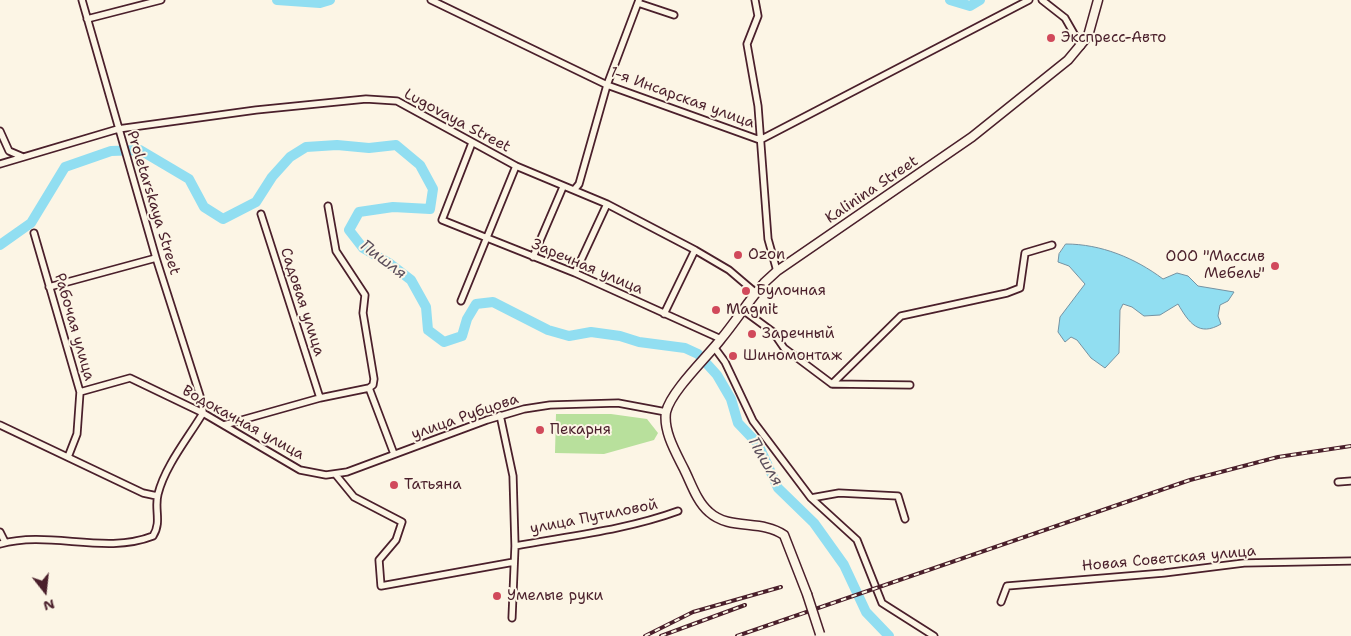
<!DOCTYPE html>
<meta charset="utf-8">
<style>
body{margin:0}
#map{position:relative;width:1351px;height:636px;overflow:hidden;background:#fcf5e5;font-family:"Shantell Sans",sans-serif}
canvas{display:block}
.north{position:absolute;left:20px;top:566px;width:50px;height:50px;-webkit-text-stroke:4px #fcf5e5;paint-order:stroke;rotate:164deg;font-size:14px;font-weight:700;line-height:20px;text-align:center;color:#4a1f2b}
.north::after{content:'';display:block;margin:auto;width:18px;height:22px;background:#4a1f2b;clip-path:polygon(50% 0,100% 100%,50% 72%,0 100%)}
</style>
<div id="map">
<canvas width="1351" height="636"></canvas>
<div class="north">N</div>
</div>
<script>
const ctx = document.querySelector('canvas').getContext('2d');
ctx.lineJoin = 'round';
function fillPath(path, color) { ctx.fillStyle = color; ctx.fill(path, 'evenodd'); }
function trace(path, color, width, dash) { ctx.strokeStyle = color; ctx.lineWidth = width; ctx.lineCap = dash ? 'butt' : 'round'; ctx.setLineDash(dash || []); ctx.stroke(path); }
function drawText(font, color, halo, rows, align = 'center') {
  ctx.font = font + ' "Shantell Sans",sans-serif'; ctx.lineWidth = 4; ctx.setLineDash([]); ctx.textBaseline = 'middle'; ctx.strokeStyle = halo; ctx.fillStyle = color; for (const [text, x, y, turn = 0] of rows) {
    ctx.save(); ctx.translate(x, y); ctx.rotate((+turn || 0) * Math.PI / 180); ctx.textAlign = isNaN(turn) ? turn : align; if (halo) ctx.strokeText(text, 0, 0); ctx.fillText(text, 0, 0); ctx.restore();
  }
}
fillPath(new Path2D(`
 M556,414h55l36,5 11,14 -4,7 -50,14 -49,-1z`), '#b8e09c');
const water = new Path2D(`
 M1066,244c35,0 69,14 97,35l14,-6 11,3 10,10 36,6 -6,9 -8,4 -2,11 3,8c-22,13 -32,-1 -43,-20l-18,11 -16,1 -12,-9 -9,-3 -3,6 -1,43 -14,15 -14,-10 -14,-18 -6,-3 -6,5 -7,-10 2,-15 25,-33 -16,-18 -11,-4 1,-8z`);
fillPath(water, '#91def1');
trace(water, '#7592a2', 1);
trace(new Path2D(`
 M277,0l43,3 10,-3
 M950,0l20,6 10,-6
 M0,245l31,-22 34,-56 46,-16 29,-1 49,29 15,28 19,12 33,-17 16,-25 18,-20 16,-10 31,-2 32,3 27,-3 24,20 13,24 -3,20 -37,-2 -34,5 -10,18 14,18 26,15 22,17 15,27 2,23 16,12 18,-6 5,-17 9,-15 17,-2 55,28 21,6 22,-4 29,4 19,6 46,6 13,6 19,21 14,24 7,24 20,21 20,44 36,35 30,42 22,47 23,24`), '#91def1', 10);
const street = new Path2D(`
 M82,0l74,258 46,144 1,11
 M431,0l176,85 153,55 269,-140
 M755,0l3,16 -11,28 11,62 10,133 9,32
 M1042,0l23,18 16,28
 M638,3l36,12
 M87,19l74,-19
 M0,131l9,20 14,6
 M472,143l-30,77 133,53 146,66
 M0,164l118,-35 138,-19 110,-11 31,2 119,65 91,38 88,46 34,20 27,23
 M574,190l5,-6 28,-99 32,-85
 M328,206l8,45 29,44 -2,18 11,66 -1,6 -4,3
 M261,214l59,184
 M34,233l46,159 -3,42 -9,23
 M533,257l30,-70
 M575,273l32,-69
 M49,287l107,-29
 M461,301l55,-135
 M743,310l30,22 11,16 48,36 69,-68 106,-23 13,-5 5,-35 27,-8
 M664,314l31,-64
 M714,347l11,15 28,59 58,77 46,42 25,63 52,33
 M832,384l78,1
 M369,388l25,66
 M80,392l50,-14 73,35 97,57 26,5 21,-3 140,-52 37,-11 26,-4 68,-2 48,9
 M500,415l13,61 2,70 -3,72
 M0,425l143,68 14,3
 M224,425l96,-27 49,-10
 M336,475l18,22 48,25 -6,18 -17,20 2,26 133,-24
 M1338,482l13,-1
 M811,498l28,-5 59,3 7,23
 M0,532l5,10
 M0,544c49,-14 105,11 153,-8 9,-14 1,-27 5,-42 7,-28 30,-56 45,-81
 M515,546c54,-10 111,-16 163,-35
 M1001,602l6,-16 157,-13 80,-10 107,-2`);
const secondary = new Path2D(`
 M807,594l-23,-59c-23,-16 -54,-4 -75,-23 -12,-10 -18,-29 -25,-43 -8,-16 -21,-38 -18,-57 5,-21 41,-55 55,-73 15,-18 28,-39 44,-57l12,-11 195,-134 96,-77 20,-24 10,-36`);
trace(street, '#4a1f2b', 9);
trace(secondary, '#4a1f2b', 11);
trace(street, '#fcf5e5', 5.5);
trace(secondary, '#fcf5e5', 8);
const rail = new Path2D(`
 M645,636l48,-24 88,-25
 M661,636l84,-31
 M737,636l453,-156 88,-23 73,-11`);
trace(rail, '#4a1f2b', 4);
trace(rail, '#fcf5e5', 2, [5.5]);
const secondaryBridge = new Path2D(`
 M807,594l13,40`);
trace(secondaryBridge, '#4a1f2b', 11, []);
trace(secondaryBridge, '#fcf5e5', 8);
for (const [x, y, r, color] of [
 [1051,38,5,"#d1495b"],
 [738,255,5,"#d1495b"],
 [1275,266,5,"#d1495b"],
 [746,291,5,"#d1495b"],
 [716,310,5,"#d1495b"],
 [752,334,5,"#d1495b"],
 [733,356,5,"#d1495b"],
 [540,430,5,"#d1495b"],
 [394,485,5,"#d1495b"],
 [497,596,5,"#d1495b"]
]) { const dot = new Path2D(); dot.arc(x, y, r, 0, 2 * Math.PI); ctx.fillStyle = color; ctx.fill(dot); trace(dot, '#fcf5e5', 2); }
drawText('15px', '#4a1f2b', '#fcf5e5', [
 ["Экспресс-Авто",1061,38],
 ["Ozon",748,255],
 ["ООО \"Массив",1265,257,"right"],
 ["Мебель\"",1265,274,"right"],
 ["Булочная",756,291],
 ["Magnit",726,310],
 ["Заречный",762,334],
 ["Шиномонтаж",743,356],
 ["Пекарня",550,430],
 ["Татьяна",404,485],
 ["Умелые руки",507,596]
], 'left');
drawText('15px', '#4a1f2b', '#fcf5e5', [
 ["1-я Инсарская улица",682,98,20],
 ["Lugovaya Street",457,121,28],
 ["Kalinina Street",872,190,-34],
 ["Proletarskaya Street",153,203,73],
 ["Заречная улица",587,267,23],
 ["Садовая улица",302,302,72],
 ["Рабочая улица",74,327,74],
 ["улица Рубцова",465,417,-19],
 ["Водокачная улица",243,423,29],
 ["улица Путиловой",594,517,-11],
 ["Новая Советская улица",1169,559,-5]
]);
drawText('italic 16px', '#5c4f5c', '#fcf5e5', [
 ["Пишля",383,260,37],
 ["Пишля",765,462,60]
]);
</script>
